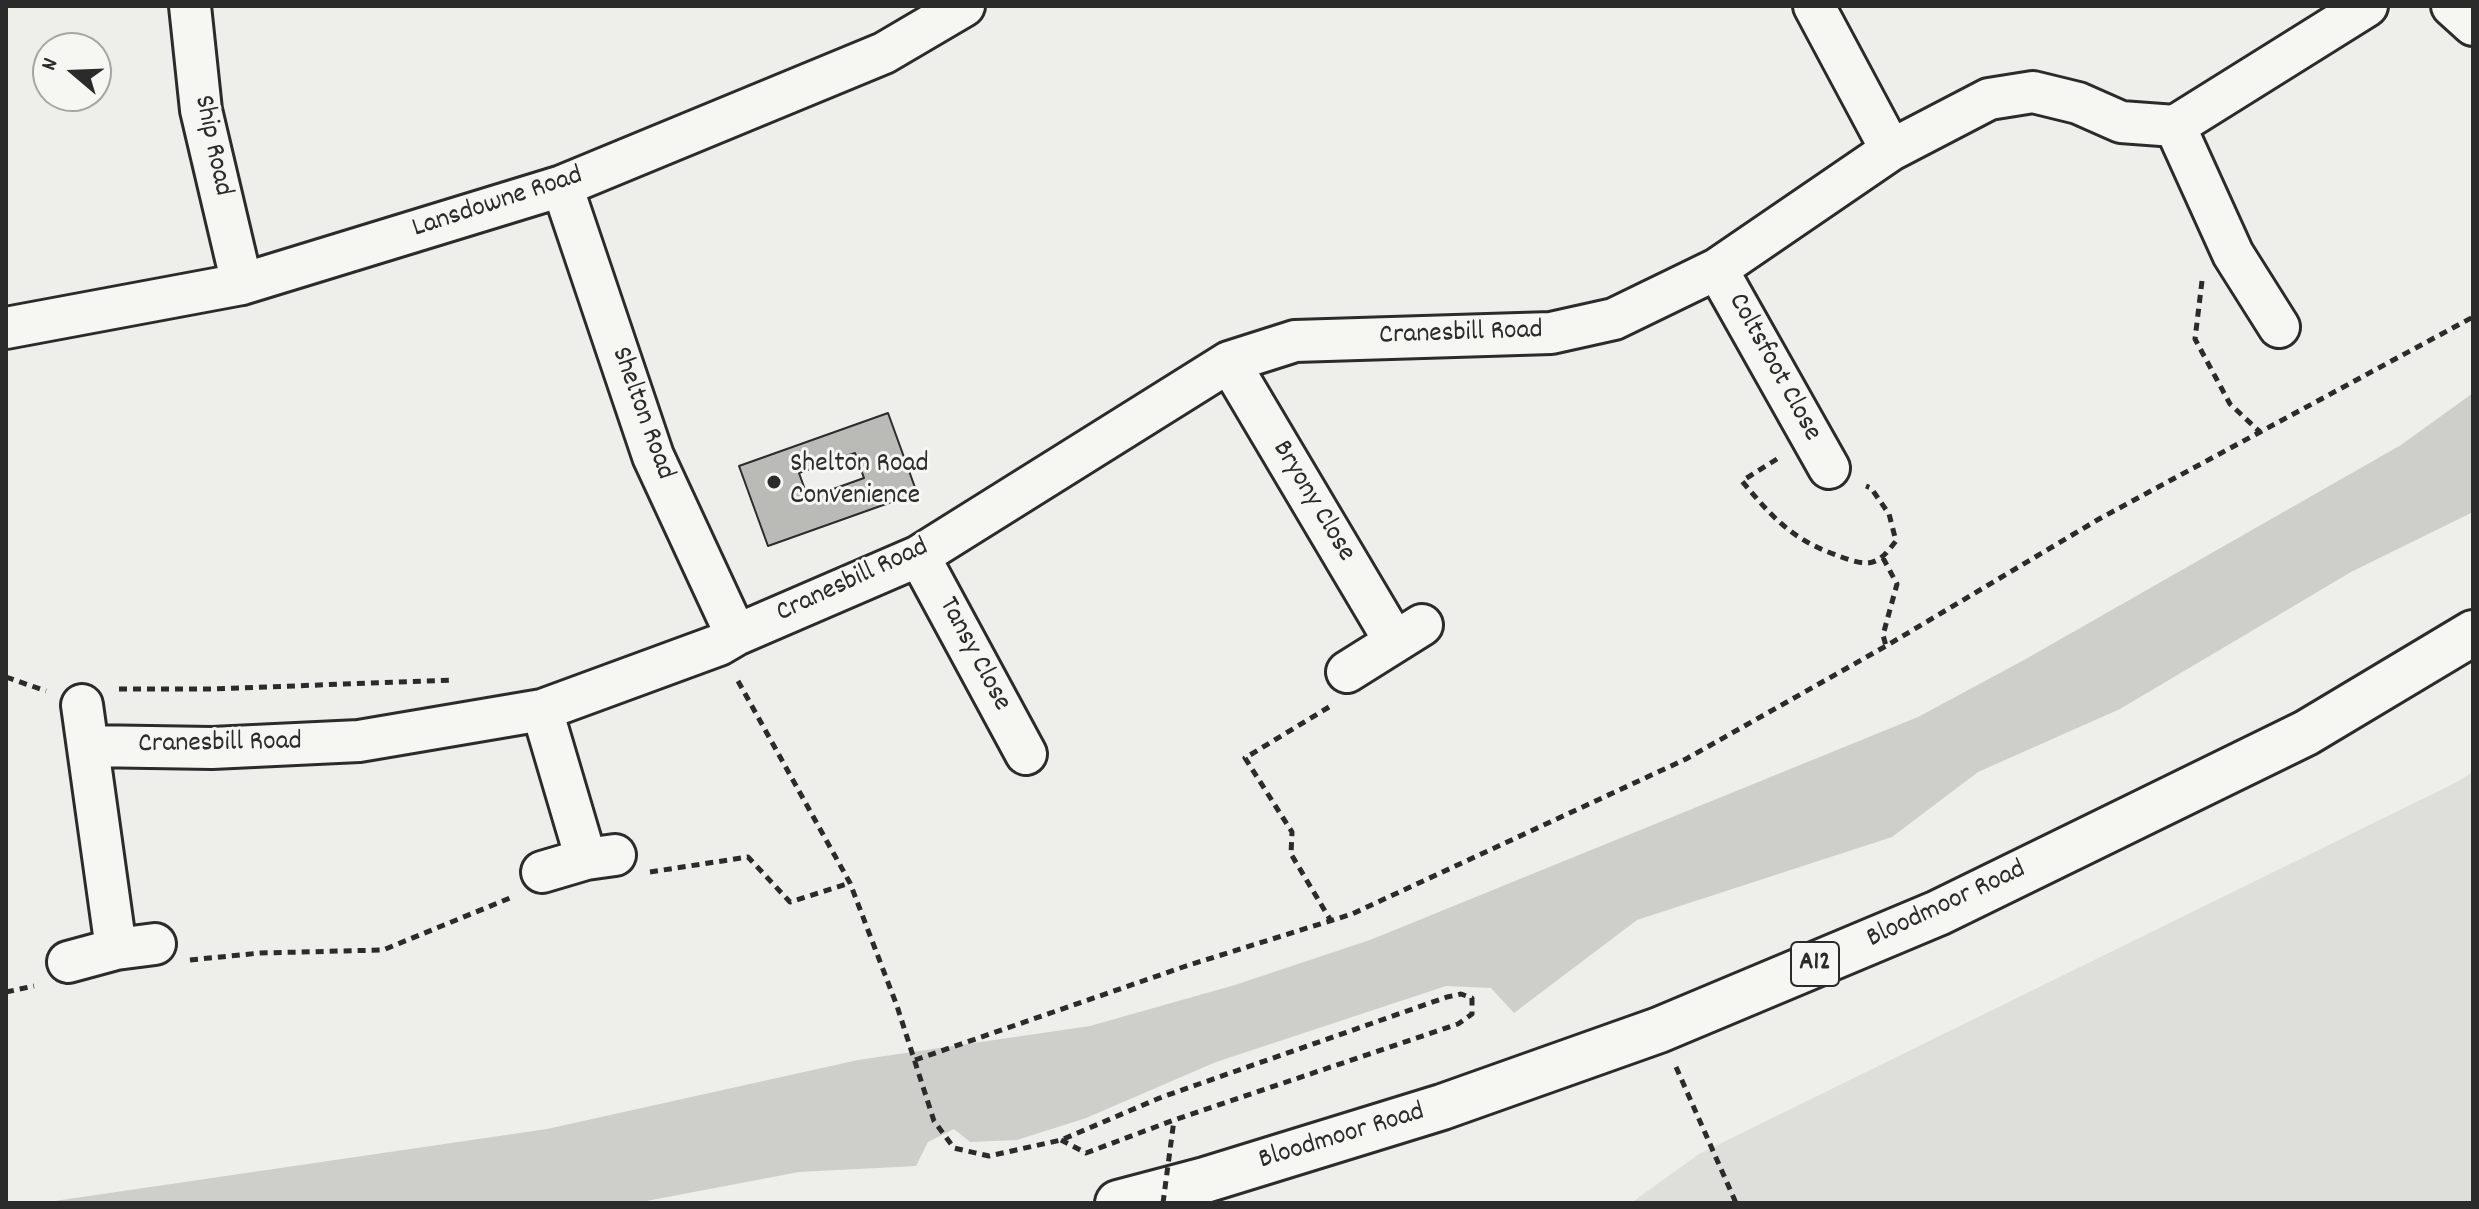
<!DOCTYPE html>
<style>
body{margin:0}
#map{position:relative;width:2479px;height:1209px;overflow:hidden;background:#eeeeea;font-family:Dekko,sans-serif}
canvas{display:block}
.frame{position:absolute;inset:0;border:8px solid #2b2b2b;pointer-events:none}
.north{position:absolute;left:32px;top:32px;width:80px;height:80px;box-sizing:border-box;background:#f6f6f2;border:2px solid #a5a5a2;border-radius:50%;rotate:289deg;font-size:22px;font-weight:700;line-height:32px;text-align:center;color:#2b2b2b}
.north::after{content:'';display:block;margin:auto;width:28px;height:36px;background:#2b2b2b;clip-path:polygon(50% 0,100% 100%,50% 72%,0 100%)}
</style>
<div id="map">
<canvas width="2479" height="1209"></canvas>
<div class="frame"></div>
<div class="north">N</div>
</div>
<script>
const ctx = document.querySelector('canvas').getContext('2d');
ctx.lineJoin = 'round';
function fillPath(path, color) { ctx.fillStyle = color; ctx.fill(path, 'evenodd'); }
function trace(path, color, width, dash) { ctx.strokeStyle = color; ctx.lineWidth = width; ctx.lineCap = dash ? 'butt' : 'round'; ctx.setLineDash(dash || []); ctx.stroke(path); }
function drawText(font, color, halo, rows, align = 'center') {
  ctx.font = font + ' Dekko,sans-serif'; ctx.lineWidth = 6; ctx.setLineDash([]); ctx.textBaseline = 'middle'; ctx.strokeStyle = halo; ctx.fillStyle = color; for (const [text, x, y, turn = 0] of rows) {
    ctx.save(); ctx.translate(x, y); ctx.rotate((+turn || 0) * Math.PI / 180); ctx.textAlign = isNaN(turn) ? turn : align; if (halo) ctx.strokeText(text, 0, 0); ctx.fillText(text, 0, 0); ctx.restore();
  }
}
fillPath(new Path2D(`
 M2473,772v431h-842l68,-49 758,-372z`), '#dededb');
fillPath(new Path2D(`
 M2473,393v119l-122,60 -231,137 -142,63 -86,65 -255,83 -123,93 -23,-25 -45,-2 -230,76 -130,56 -69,22 -47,2 -16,-13 -26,13 -12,24 -117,6 -163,31h-595l506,-74 311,-69 232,-34 145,-41 135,-45 548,-223 106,-57 377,-215z`), '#cececa');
const building = new Path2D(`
 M888,413l29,80 -149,53 -29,-80zM855,453l9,25 -56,20 -9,-25z`);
fillPath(building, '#babab7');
trace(building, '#2b2b2b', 2);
const minor = new Path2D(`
 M190,6l11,104 41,174
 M1814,6l77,144
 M2452,6l21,19
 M2175,126l58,128 46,73
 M562,186l91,270 83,179
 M1717,269l112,199
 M6,328l236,-44 320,-98 322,-133 80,-47
 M1229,362l166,280
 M919,556l107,198
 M1347,672l75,-47
 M82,705l34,244
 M542,710l44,149
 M88,746l124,2 147,-7 183,-31 177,-65 17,-10 183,-79 310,-194 66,-21 256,-8 63,-14 103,-50 174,-119 98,-51 44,-7 45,11 43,19 54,4 192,-120
 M542,872l44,-13 29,-4
 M68,962l48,-13 39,-5`);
const trunk = new Path2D(`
 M1118,1203l87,-23 237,-73 217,-77 279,-117 368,-180 167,-100`);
trace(minor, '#2b2b2b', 46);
trace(trunk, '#2b2b2b', 50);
trace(new Path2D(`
 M2202,281l-7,58 35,65 31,29
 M1777,459l-35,22c29,35 49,58 94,74 8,3 21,8 30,8 14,0 22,-12 30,-22l-7,-27 -18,-26 -5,-2
 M1883,558l14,26 -14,51 3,11
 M6,677l40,14
 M738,681l112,202 47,123 37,115 20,27 35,8 72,-16 101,-43 285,-100 14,-3 11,4v16l-14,10 -284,96 -88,33 -25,-13
 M119,689h92l242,-9
 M1329,707l-84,51 47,74 -1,22 40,67
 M650,872l98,-15 42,45 60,-19
 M190,960l70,-7 123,-3 127,-52
 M6,992l28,-6
 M915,1060l271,-94 166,-52 334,-155 200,-113 213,-127 374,-202
 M1676,1067l60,136`), '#2b2b2b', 5, [8, 6]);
trace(minor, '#f6f6f2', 40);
trace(trunk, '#f6f6f2', 44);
trace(new Path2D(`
 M1163,1203l11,-83`), '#2b2b2b', 5, [8, 6]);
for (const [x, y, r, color] of [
 [774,482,8,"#2b2b2b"]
]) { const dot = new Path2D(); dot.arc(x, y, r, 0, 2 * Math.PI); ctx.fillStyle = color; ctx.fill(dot); trace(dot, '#f6f6f2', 3); }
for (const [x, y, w] of [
 [1815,964,48]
]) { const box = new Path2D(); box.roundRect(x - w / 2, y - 22, w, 44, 6); ctx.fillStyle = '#f6f6f2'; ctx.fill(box); trace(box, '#2b2b2b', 2); }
drawText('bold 26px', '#2b2b2b', null, [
 ["A12",1815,964]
]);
drawText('28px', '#2b2b2b', '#f6f6f2', [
 ["Ship Road",211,146,78],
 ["Lansdowne Road",498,204,-18],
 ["Cranesbill Road",1461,335,-2],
 ["Coltsfoot Close",1773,368,61],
 ["Shelton Road",641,414,70],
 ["Bryony Close",1312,502,59],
 ["Cranesbill Road",853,582,-25],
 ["Tansy Close",973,655,62],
 ["Cranesbill Road",220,745,-1],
 ["Bloodmoor Road",1947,906,-25],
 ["Bloodmoor Road",1342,1138,-17]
]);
drawText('28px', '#2b2b2b', '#f6f6f2', [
 ["Shelton Road",790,466],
 ["Convenience",790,498]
], 'left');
</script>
